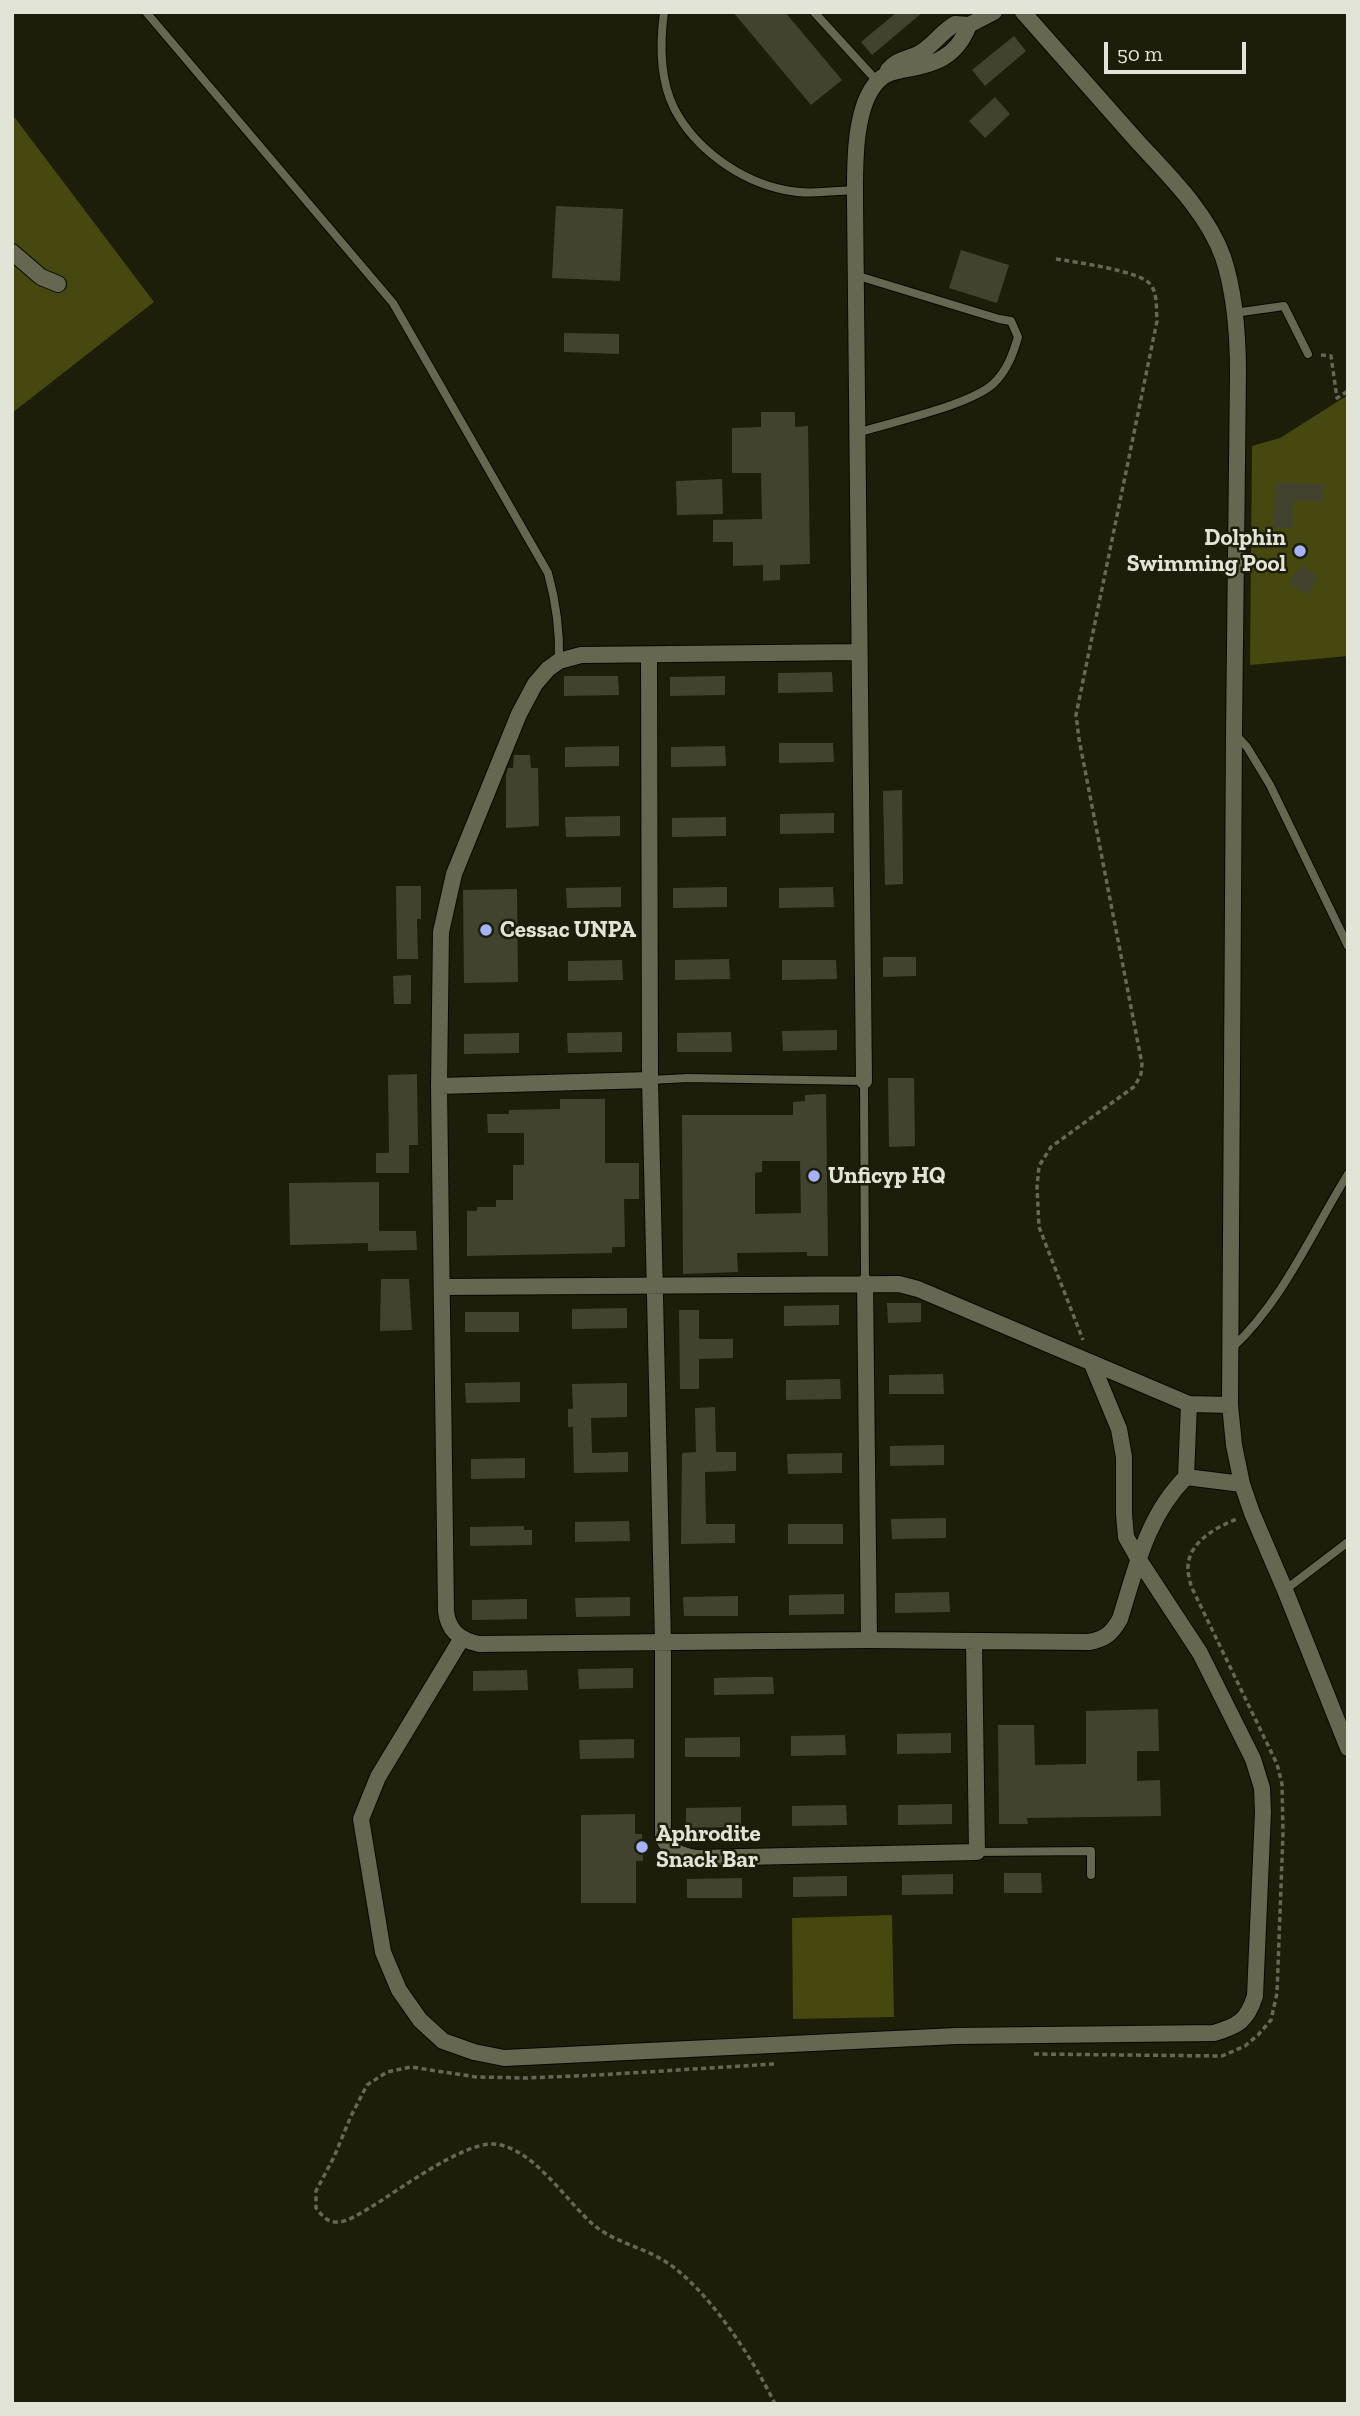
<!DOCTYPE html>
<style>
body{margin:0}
#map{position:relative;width:1360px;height:2416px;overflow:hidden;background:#1d1e0a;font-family:"Zilla Slab",serif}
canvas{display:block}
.frame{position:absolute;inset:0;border:14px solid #e3e4d8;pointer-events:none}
.scale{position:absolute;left:1104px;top:42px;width:142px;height:32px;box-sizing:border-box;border:4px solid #e3e4d8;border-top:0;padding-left:9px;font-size:21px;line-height:24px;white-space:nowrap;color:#e3e4d8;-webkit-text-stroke:5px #1d1e0a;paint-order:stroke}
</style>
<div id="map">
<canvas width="1360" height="2416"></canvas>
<div class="frame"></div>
<div class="scale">50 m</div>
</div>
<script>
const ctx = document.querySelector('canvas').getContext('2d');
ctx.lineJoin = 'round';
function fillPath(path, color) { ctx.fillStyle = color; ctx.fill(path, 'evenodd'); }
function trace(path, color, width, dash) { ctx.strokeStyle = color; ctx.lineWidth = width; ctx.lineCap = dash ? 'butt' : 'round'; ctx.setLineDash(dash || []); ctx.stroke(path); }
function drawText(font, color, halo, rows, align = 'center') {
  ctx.font = font + ' "Zilla Slab",serif'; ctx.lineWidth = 5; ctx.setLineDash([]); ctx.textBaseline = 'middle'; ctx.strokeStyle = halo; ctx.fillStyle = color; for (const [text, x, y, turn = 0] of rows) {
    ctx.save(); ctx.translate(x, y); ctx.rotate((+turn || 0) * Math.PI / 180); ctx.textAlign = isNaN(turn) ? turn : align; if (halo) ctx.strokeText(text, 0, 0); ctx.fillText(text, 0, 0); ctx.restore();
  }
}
fillPath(new Path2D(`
 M12,114l142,188 -142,111z
 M1348,395v261l-98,9 2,-219 28,-8z
 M892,1915l2,102 -101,2 -1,-101z`), '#46480f');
fillPath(new Path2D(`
 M733,12h52l57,68 -31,25z
 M897,12h26l-51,43 -11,-13z
 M1014,36l12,15 -41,35 -13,-16z
 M995,97l15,17 -25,24 -16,-17z
 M556,206l67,3 -3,72 -68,-3z
 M961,250l48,15 -12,38 -48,-15z
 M564,333l55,1v20l-55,-2z
 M761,412h34v15l13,-1 2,138 -30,1v15l-17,1v-16l-30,1v-24h-20v-22l49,-1 -1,-46h-29v-45l29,-1z
 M722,479l1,35 -46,1 -1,-34z
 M1275,483l49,1v17h-31l-1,27h-18z
 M1301,565l18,12 -12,18 -18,-12z
 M832,672l1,20 -55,1v-20z
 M564,676h54l1,19 -55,1z
 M725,676v19l-55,1v-19z
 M779,743h54l1,19 -55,1z
 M619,746v20l-54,1v-20z
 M725,746l1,20 -55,1v-20z
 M514,755h16l1,13h7l1,58 -33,2v-53l2,-7h5z
 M902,790l1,94 -18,1 -2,-94z
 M834,813v20l-54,1v-20z
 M620,816v20l-54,1 -1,-20z
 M726,817v19l-54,1v-19z
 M396,886h25v33h-4l1,40h-21z
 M621,887v20l-54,1 -1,-20z
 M727,887v20l-54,1v-20z
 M833,887l1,20 -55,1v-20z
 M517,889l1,93 -54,1 -1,-93z
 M883,957h33v19l-33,1z
 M729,959l1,20 -55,1v-20z
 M622,960l1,20 -55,1v-20z
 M782,960h54l1,19 -55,1z
 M411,975v29h-17l-1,-28z
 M837,1030v20l-54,1 -1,-20z
 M622,1032v20l-54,1 -1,-20z
 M731,1032l1,20h-55v-19z
 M519,1033v20l-55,1v-20z
 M417,1074l1,71h-9v28h-33v-20h13l-1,-78z
 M888,1078h26l1,68 -26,1z
 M826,1094l2,162h-21v-4l-70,1 1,19 -55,2 -1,-159h111v-13l12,-1v-6zM762,1161h38l1,52 -46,1v-41l7,-1z
 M560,1099h45v64h34v36h-15l1,48h-13v6l-145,3v-45h10v-4h19v-7h17v-35h11v-32h-36l-1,-19h22v-4l51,-1z
 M379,1182v49h37l1,19 -49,1v-8l-78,2 -1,-62z
 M381,1279h28l3,51 -32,1z
 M887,1303h34v19l-33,1z
 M839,1305v20l-55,1v-20z
 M627,1308v20l-55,1v-20z
 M679,1310h20v29h34v19l-34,1v30h-19z
 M465,1312h54v20h-54z
 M943,1374l1,20h-55v-19z
 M840,1379l1,20 -55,1v-20z
 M520,1382v20l-54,1 -1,-20z
 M627,1383v34l-36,1 1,35 36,-1v20l-54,1 -1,-46h-5v-18h5l-1,-25z
 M715,1407l1,45h20v19l-31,1 1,52h29v19l-54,1 1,-91 14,-1 -1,-44z
 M944,1445v20l-54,1v-20z
 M842,1453v20l-54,1 -1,-20z
 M525,1458v20l-54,1v-20z
 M946,1518v20l-54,1 -1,-20z
 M629,1521l1,20 -55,1v-20z
 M788,1524h55v20h-55z
 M524,1526v4h8v15l-62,1v-19z
 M949,1592l1,20 -55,1v-20z
 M844,1594v20l-55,1v-20z
 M738,1596v20h-54l-1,-19z
 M630,1597v19l-54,1 -1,-19z
 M527,1599v20l-55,1v-20z
 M633,1668v20l-54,1 -1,-20z
 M527,1670l1,20 -55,1v-20z
 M752,1677h21l1,17 -60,1v-17z
 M1158,1709l1,42h-22v30l23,-1 1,36 -134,2 1,6h-29l-1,-99h36l1,40 51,-1v-53z
 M951,1733v20l-54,1v-20z
 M845,1735l1,20 -55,1v-20z
 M740,1737v20h-55v-19z
 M634,1739v19l-54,1 -1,-19z
 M952,1804v20l-54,1v-20z
 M846,1805l1,20 -55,1v-20z
 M741,1807v20l-55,1v-20z
 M635,1814v20h7l1,27h-7v42h-55v-88z
 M1004,1873h37l1,20h-38z
 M953,1874v20l-51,1v-20z
 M847,1876v20l-54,1v-20z
 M742,1878v20h-55v-19z`), '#42432e');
const lane = new Path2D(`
 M146,12l247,291 155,270c8,29 12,57 11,88
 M664,12c-4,30 -4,68 10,96 21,41 66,73 111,82 23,5 47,1 70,0
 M814,12l63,69
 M855,275l144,44 12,2 7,16c-5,17 -11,34 -25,47 -25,22 -102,38 -136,49
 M1234,313l50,-7 24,48
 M1234,733l13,14 23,38 78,161
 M650,1080l38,-2 176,3 1,201
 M1232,1348c51,-47 80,-116 116,-174
 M1285,1590l63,-48
 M977,1852l114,-1v24`);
const street = new Path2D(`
 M1023,12c38,43 76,86 114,129 31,34 70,71 86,116 12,36 15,78 15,116l-4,360 -4,672 4,40 8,39 10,29 33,77 63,158
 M888,70c8,-10 19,-11 30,-16 14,-7 23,-22 37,-30l14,1 25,-13
 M12,252l29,25 17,7
 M858,652l-277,3 -22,6 -11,8 -13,15 -16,30 -65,160 -13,58 -2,154 7,525c2,20 14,29 33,33l390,-4 220,2c17,-3 23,-9 31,-23 16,-51 27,-103 66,-142
 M649,656l1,424 13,562v195c5,14 19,19 33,21l281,-6 -3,-209
 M864,1081l-9,-880c0,-33 -2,-94 23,-120 6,-7 15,-9 24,-11 32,-6 54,-11 67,-45
 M439,1086l211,-6
 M865,1282l4,358
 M442,1287l457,-3 19,5 271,115
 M1230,1405l-41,-1 -3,73 56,7
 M462,1638l-84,139 -17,42 22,133 16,38 21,30 23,21 31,11 30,6 452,-22 258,-3c24,-7 33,-12 41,-37l8,-184 -1,-24 -9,-29 -53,-106 -61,-93 -13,-23 -2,-23v-57l-5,-28 -27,-65`);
trace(lane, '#070800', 10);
trace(street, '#070800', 18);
trace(new Path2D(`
 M1056,259c19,3 84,12 94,25 8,9 6,26 7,37l-81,394 3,24 63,325 -1,10 -6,12 -84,61 -12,19 -2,21 2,40 44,113
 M1321,355l10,1 6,42 11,-7
 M1034,2054l188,2 23,-10 13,-11 13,-15 6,-27 6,-160 -1,-49 -5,-20 -86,-178c-1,-5 -3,-12 -3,-17 -1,-26 28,-42 49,-50
 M774,2064l-176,11 -73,3 -49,-1 -65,-10 -24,5 -20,13 -16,31 -17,41 -18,34v17c6,7 11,15 22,14 10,0 24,-10 33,-15 28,-17 91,-64 122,-63 40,2 74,59 102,82 21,17 48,21 71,36 41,26 88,98 109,142`), '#666756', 3.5, [5, 3.5]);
trace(lane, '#656751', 8);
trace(street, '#656751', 16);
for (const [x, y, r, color] of [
 [1300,551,7,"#a4b2fc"],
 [486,930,7,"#a4b2fc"],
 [814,1176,7,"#a4b2fc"],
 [642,1847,7,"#a4b2fc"]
]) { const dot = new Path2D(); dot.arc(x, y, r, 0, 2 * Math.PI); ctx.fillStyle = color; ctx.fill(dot); trace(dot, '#1d1e0a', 2.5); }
drawText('bold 23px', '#e3e4d8', '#1d1e0a', [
 ["Dolphin",1286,538,"right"],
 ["Swimming Pool",1286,564,"right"],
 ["Cessac UNPA",500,930],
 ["Unficyp HQ",828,1176],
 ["Aphrodite",656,1834],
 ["Snack Bar",656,1860]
], 'left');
</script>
